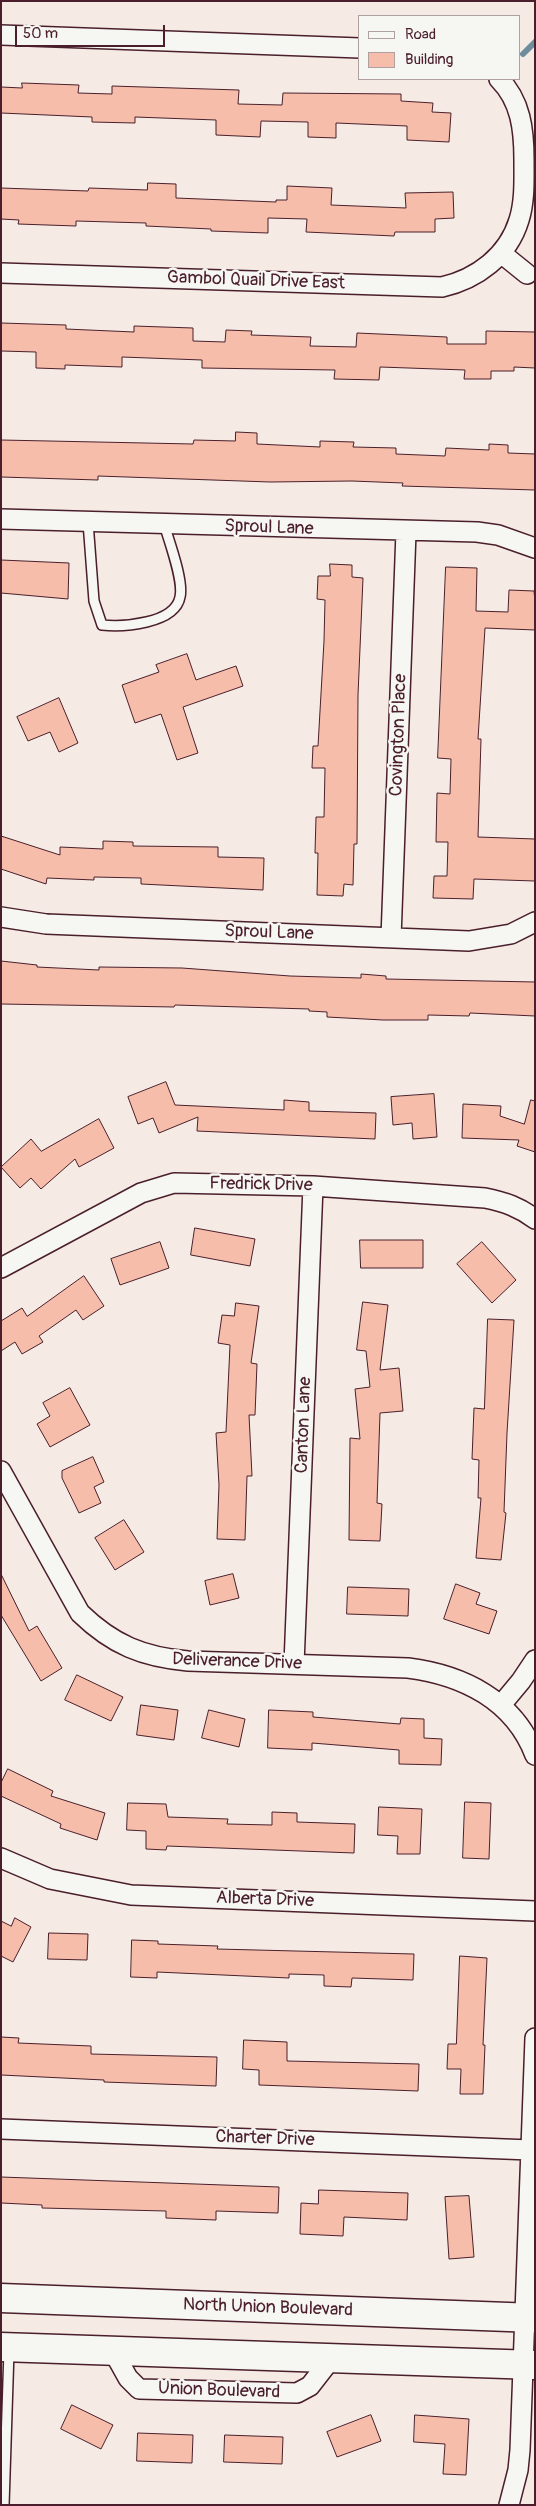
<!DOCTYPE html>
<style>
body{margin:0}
#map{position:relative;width:536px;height:2506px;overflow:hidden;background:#f6ebe4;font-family:Pangolin,sans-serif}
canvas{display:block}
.frame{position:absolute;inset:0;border:2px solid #4a1f2b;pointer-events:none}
.legend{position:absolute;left:358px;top:15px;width:162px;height:65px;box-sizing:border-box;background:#f6f6f2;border:1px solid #b1a0a2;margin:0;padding:6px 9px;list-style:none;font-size:15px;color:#4a1f2b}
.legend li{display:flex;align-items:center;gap:10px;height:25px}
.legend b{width:25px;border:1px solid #b1a0a2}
.scale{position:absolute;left:15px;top:25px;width:150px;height:22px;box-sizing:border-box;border:2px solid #4a1f2b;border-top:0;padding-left:6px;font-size:15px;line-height:18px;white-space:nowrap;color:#4a1f2b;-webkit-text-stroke:4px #f6f6f2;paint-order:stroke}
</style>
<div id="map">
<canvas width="536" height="2506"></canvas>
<div class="frame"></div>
<ul class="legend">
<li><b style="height:6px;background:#f6f6f2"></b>Road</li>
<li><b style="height:14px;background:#f5bdaa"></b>Building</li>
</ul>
<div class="scale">50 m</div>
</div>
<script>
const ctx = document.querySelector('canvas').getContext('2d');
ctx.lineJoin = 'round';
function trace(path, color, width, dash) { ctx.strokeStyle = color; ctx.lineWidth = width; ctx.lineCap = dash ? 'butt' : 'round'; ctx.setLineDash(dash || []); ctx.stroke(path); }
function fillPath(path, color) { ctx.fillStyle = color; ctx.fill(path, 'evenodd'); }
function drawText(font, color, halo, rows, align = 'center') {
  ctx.font = font + ' Pangolin,sans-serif'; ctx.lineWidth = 5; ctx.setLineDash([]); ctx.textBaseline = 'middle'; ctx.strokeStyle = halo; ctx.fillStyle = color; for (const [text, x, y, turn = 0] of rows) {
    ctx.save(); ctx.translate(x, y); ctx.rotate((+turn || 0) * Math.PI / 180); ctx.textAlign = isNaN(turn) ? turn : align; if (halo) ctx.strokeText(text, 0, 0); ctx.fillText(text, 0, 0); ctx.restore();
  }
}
trace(new Path2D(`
 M523,54l12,-12`), '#6f8c9c', 6);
const building = new Path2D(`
 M22,83l57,2 -1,8 34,1v-8l127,4 -1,14 44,1 1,-12 118,1v7l32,2 -1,9 19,1 -2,29 -42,-2v-14l-71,-3v15l-28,-1v-15l-47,-1 -1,16 -44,-2v-15l-81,-3v6l-43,-1v-5l-91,-4v-26l21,1z
 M148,183l28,1v14l100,4v-2h11v-14l45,2 -1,17 75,3 -1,-15 48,-1 1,26 -19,1v13h-40l-1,4 -88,-4 1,-13 -39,-1v15l-57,-2v-2l-65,-3v-3l-70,-2v5l-58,-2 1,-4 -18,-1v-31l87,3 1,-3 58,2z
 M1,323l65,2v4l68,3v-6l59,2v13l32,1 1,-12 26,1 -1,4 60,2 -1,9 46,1 1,-14 90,4v7h39v-13l49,1v36l-21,-1v4h-23v8h-27l1,-9 -85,-3 -1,13 -45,-1 1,-9 -133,-2v-8l-80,-3v10l-57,-2v4l-29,-1v-16l-35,-1z
 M236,432l21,1v11l63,3v-6l34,1 -1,5 43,1v6l49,2 1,-8 43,2v-6l19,1v8l27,1v36l-133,-4 1,-3 -51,-2 -82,1 -172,-6v4l-97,-3v-37l192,4 1,-4 41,1z
 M1,560l68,3 -1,36 -67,-6z
 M330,564l22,1v12l11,1 -5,117 -1,149h-3l-1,41 -9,-1 -1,12 -26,-1 1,-42h-3l1,-36h8l1,-49h-13l1,-22h5l6,-105 1,-41 -8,-1 1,-23h12z
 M446,567l31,1 -1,43 32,1 1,-22 25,1 1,10v29l-50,-2 -7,111h3l-3,98 57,2v42l-61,-2 -1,20 -40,-1 1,-22h13l1,-34h-12l1,-49 13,1 1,-35 -13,-1z
 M187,654l9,26 40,-14 7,20 -60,21 15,46 -21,7 -16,-46 -26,9 -13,-38 37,-13 -3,-7z
 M59,698l19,45 -19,9 -9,-20 -22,9 -11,-24z
 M1,836l59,19v-8l43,2v-8l30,1v4l85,1v10l46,1 -1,32 -122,-6v-6l-47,-1v3l-47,-2 -1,6 -45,-15z
 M1,961l36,4v2l62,3v-3l83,1 108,8 71,2v-4l25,2v3l149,3v34l-65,-3 -1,3 -41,-1v5h-45l-56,-3v-5l-18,-1v-2l-134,-4 -1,2 -173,-3z
 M166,1082l9,23 109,5v-10l25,2v9l67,2 -1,26 -178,-8 1,-14 -39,16 -6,-15 -15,6 -10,-27z
 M434,1094l3,43 -24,2 -1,-16 -19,2 -2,-28z
 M531,1100l4,1v51l-18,-6 2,-6 -57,-2 1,-34 38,2 -1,10 24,8z
 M99,1119l15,29 -35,19 -4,-8 -34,30 -10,-11 -11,10 -19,-21 30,-28 10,12z
 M195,1228l60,11 -5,27 -59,-11z
 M360,1240h63v28h-62z
 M160,1242l9,26 -49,17 -9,-26z
 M482,1242l34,38 -24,23 -35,-39z
 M84,1276l20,30 -21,14 -7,-10 -37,26 4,6 -21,12 -7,-12 -14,9v-30l21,-13 5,8z
 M363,1302l25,3 -8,65 19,-2 4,43 -23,2 -3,90 5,1 -2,37 -31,-1 1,-102 10,1 -5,-50 15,-2 -4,-36 -9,-1z
 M236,1303l23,3 -8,57 6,1 -2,51h-6l3,61h-5l-2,64 -28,-1 2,-54 -3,-52 10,-1 4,-87 -12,-2 4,-28 12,1z
 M488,1319l26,1 -7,113 -3,79 2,1 -5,47 -25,-2 5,-60h-3l1,-38 -7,-1 2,-51 10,1z
 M70,1388l20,37 -40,22 -13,-23 13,-8 -7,-13z
 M93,1457l11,25 -10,5 7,16 -22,10 -17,-35v-7z
 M124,1520l20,32 -29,18 -20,-32z
 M1,1574l28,57 8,-5 25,42 -21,13 -40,-66z
 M233,1574l6,24 -29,7 -5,-24z
 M456,1584l24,9 -4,11 21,7 -8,23 -45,-15z
 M348,1587l61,2 -1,27 -61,-2z
 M77,1675l46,22 -12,24 -46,-21z
 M141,1705l37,5 -4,30 -37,-5z
 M209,1710l36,9 -6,28 -37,-9z
 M269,1710l44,2v5l87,7 1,-6 23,1v19l18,1 -1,26 -42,-1v-14l-87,-7v7l-44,-2z
 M8,1769l45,22 -2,5 54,17 -8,27 -37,-12 1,-4 -60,-28v-13z
 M465,1802l26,1 -2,56 -26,-1z
 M128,1803l38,1 2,13 60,2 -1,5 45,1v-13l25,1v9l58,2 -1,29 -187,-7 -1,4 -20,-1v-18l-19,-1z
 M379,1807l43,2 -2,45h-23l1,-18 -20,-1z
 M15,1918l16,9 -18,35 -12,-6v-35l10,5z
 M49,1933l39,1 -1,26 -39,-1z
 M132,1940l26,1v3l60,2 -1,3 197,5 -1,26 -61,-2 -1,9 -27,-1v-11l-35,-1v4l-132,-6v6l-26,-1z
 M460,1956l27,2 -4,87h2l-2,49h-23l1,-25h-14l1,-25h8z
 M1,2037l18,1 -1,5 73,3v8l126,3 -1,29 -112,-4v-2l-103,-5z
 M244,2040l43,2v19l132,3 -1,27 -159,-6v-15l-16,-1z
 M1,2177l278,10 -1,26 -62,-2v9l-50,-2v-7l-124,-3v-3l-41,-2z
 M319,2190l89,3 -1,27 -63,-3 -1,19 -43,-2 1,-31 17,1z
 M469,2196l5,61 -25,2 -4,-62z
 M72,2405l41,20 -12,24 -40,-20z
 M371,2415l10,26 -44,16 -10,-25z
 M415,2415l54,4 -3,56 -23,-1 2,-30 -31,-2z
 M138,2433l55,2 -1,28 -55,-2z
 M225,2435l58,2 -1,27 -58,-2z`);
fillPath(building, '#f5bdaa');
trace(building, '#4a1f2b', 1);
const lane = new Path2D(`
 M88,522l6,79 8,24c21,2 73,-1 78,-28 4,-16 -11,-56 -16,-73
 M4,2505l5,-155`);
const street = new Path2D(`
 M1,35l359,13
 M501,253l26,21
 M1,273l441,14c35,-8 66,-31 77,-67 6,-19 5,-40 5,-60 0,-30 -3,-59 -25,-81
 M1,519l476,13 21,3 37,13
 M1,917l45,7 423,17 42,-7 24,-12
 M391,938l15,-406
 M1,1268l140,-75 33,-10 139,3 172,12c20,4 34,9 50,21
 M1,1471l79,142c33,32 63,44 108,48l220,7c55,7 106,32 127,87
 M294,1664l19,-478
 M501,1705l20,-24 14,-21
 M1,1858l49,21 81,16 404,16
 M1,2129l529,21
 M113,2351l15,27 11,11 158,4 13,-7 21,-27
 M509,2505l9,-35 2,-20 15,-412`);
const primary = new Path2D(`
 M1,2298l534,20
 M1,2347l534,18`);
trace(lane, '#4a1f2b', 12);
trace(street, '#4a1f2b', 22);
trace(primary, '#4a1f2b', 31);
trace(lane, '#f6f6f2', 9);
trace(street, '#f6f6f2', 19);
trace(primary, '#f6f6f2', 28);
drawText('18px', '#4a1f2b', '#f6f6f2', [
 ["Gambol Quail Drive East",256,281,2],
 ["Sproul Lane",269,528,2],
 ["Covington Place",399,735,-88],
 ["Sproul Lane",269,933,2],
 ["Fredrick Drive",261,1185,1],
 ["Canton Lane",304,1425,-88],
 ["Deliverance Drive",237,1662,2],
 ["Alberta Drive",265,1900,2],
 ["Charter Drive",265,2139,2],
 ["North Union Boulevard",268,2308,2],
 ["Union Boulevard",219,2391,2]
]);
</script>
